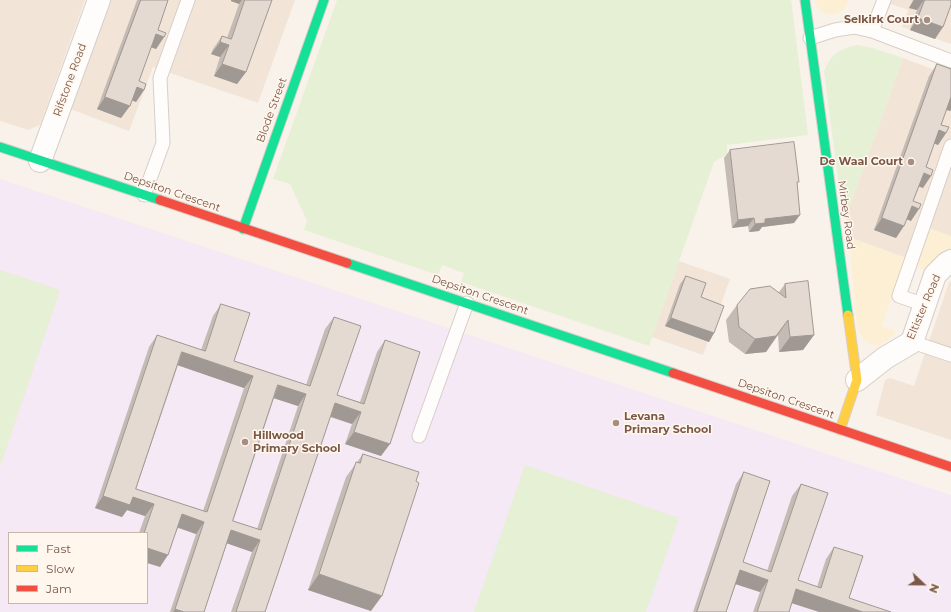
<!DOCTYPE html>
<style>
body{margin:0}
#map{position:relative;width:951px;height:612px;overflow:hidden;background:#f8f2eb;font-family:Montserrat,sans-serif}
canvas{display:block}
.legend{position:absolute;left:8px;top:532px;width:140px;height:72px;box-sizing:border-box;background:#fff7ee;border:1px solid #cab7ab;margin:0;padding:5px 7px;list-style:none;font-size:12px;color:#7a5747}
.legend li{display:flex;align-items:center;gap:8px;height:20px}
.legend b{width:20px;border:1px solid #cab7ab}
.north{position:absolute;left:903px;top:564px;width:40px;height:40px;-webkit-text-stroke:3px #fff7ee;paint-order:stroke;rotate:112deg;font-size:11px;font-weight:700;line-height:16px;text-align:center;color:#7a5747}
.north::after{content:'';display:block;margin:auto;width:14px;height:18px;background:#7a5747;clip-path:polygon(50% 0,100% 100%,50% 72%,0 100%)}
</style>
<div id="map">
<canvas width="951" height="612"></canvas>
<ul class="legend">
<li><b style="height:5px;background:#16e098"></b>Fast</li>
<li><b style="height:5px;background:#ffcf43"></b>Slow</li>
<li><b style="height:5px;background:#f24e42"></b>Jam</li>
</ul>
<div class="north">N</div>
</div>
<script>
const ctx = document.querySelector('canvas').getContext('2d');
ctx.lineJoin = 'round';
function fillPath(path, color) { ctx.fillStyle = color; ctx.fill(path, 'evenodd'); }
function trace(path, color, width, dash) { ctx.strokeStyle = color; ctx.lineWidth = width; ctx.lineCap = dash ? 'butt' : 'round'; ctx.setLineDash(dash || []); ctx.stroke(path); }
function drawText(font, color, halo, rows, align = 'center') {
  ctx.font = font + ' Montserrat,sans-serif'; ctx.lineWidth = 3; ctx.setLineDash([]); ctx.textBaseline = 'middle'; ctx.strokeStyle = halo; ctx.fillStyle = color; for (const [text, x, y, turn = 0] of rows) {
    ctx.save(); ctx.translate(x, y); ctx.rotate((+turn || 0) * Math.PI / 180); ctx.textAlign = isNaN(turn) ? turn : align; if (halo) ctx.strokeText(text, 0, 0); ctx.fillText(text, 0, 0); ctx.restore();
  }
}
fillPath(new Path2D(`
 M0,0h85l-45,125 -12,5 -28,-9z
 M109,0h186l-37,103 -105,-36 -24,64 -59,-22z
 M880,0h71v44l-49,-17 6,-17z
 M903,58l48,18v160l-45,22 -57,-21 -3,-21z
 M679,261l51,18 -27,76 -51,-18z
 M951,281v159l-75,-25 9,-35 5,-2 24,8 35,-104z`), '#f2e5d8');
fillPath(new Path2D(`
 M0,179l951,316v117h-951zM9,533h138v70h-138z`), '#f4e9f4');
fillPath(new Path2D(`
 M337,0h454l17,135 -81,10v9l-13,8 -65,184 -188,-64 3,-9 -22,-8 -4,10 -134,-45 3,-9 -17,-37 -17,-5z
 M857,45c16,2 30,8 46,13l-57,158h-3l-19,-144c7,-18 14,-22 33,-27z
 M0,270l60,20 -60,177z
 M525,465l154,53 -33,94h-172z`), '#e5f0d4');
fillPath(new Path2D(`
 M815,0h34c-1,2 -1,4 -3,6 -8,14 -29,10 -31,-6z
 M918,224l33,12v14l-4,1 -19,20 -25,-9 -21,64 14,5c-12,19 -28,19 -39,-2l-8,-92 57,21z`), '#fcefd3');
const lane = new Path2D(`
 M872,31l12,-31
 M810,38l25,-8 19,-3 18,4 79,30
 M144,195l19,-52 -3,-65 28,-78
 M925,305l-26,-9 52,-150
 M912,342l39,13
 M419,436l48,-133`);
const street = new Path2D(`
 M40,161l59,-161
 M857,380l28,-22 27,-16 23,-67 12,-12 4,-2`);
const fast = new Path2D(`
 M805,0l43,315
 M0,147l160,53
 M243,229l81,-229
 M347,263l326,110`);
const slow = new Path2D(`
 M840,430l17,-50 -9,-65`);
const jam = new Path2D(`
 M160,200l187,63
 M673,373l278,94`);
trace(lane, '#d7cec8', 15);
trace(street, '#d7cec8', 24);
trace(fast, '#d9cfc9', 11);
trace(slow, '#d9cfc9', 11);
trace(jam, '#d9cfc9', 11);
trace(lane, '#fefdfc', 13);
trace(street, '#fefdfc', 22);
trace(fast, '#16e098', 9);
trace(slow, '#ffcf43', 9);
trace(jam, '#f24e42', 9);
fillPath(new Path2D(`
 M137,0h31l-10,30 6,7 -8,12 -5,-2 -12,34 5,9 -8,12 -4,-2 -11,18 -24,-9z
 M231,0h41l-26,72 -9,12 -23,-8 6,-19 -9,-3 2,-5 9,-13 5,2 12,-34 -8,-3z
 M913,0h38l-16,39 -25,-9 7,-20 -8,-2z
 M937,64l13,47 -4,-1 -5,15 5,8 -8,12 -4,-2 -8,24 -3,21 -4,-2 -6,15 -2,20 -4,-2 -11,19 -22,-8 55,-154z
 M730,150l67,34 -3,39 -32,4 -3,4 -10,1 -1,-6 -16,2 -8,-70z
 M686,276l28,57 -5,9 -44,-16 15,-42z
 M785,284l29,51 -11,15 -24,2 -1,-17 -12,17 -21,2 -16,-12 -3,-22 11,-15 42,-13z
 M221,304l13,57 72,24 19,-56 9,-12 3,78 23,7 17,-50 8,-12 -4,116 -36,-12 7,-20 -22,-7 -65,195h-34l21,-60 -25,-9 -23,69h-34l26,-78 -18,-6 -18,39 -13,-34h-8l6,-17 -18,-6 -5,7 -27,-9 54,-161 8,-12 44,15 12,-34zM178,365l66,23 -41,123 -67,-22zM274,398l24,8 -41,123 -24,-8z
 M363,454l8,157 -63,-21 38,-113z
 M744,472l-1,90 24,9 25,-75 9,-12 -3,96 19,7 9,-28 8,-12 15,51 -57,5 -3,9h-36l7,-20 -24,-8 -10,28h-33l43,-128z`), '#c5bbb5');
fillPath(new Path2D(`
 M231,0h11l-3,4 -8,-3z
 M914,0h10l-7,10 -8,-2z
 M918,18l25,9 -8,12 -25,-9z
 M156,34l8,3 -8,12 -8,-3z
 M220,42l9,3 -9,12 -9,-3z
 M222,64l24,8 -9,12 -23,-8z
 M137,87l7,3 -8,12 -8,-3z
 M951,96v14l-1,1 -7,-3z
 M105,97l25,9 -9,12 -24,-9z
 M939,130l7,3 -8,12 -7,-3z
 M924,173l7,3 -8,12 -8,-3z
 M912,206l7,3 -8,12 -8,-3z
 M800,215l-6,8 -32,4 -3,4 -10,1 6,-8 10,-5z
 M754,218l-6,8 -16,2 6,-8z
 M882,218l22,8 -8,12 -22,-8z
 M671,318l43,15 -5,9 -44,-16z
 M788,320l-22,32 -21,2 10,-15z
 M814,335l-11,15 -24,2 11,-15z
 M182,352l71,24 -9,12 -70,-24z
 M278,385l28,9 -8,12 -28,-9z
 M335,403l26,9 -9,12 -26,-9z
 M354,432l36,12 -9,12 -36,-12z
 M103,496l30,1 21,7 -9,12 -18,-6 -5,7 -27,-9z
 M182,514l22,8 -8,12 -22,-8z
 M231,530l29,10 -8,12 -29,-10z
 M147,548l21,7 -8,12 -13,-4z
 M740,570l28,10 -8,12 -28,-9z
 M319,574l63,22 -11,15 -63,-21z
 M796,589l67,23h-44l-31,-10z
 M175,609l9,3h-11z`), '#a09993');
const building = new Path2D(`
 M141,0h27l-10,30 8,3 -2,4 -8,-3 -17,47 7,3 -2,6 -7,-3 -7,19 -25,-9z
 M245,0h27l-26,72 -24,-8 7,-19 -9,-3 2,-6 9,3z
 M925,0h26v5l-8,22 -25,-9z
 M937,64l14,5v28l-10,28 8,2 -3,6 -7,-3 -13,37 7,3 -2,6 -7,-3 -11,28 8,3 -2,5 -7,-3 -8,20 -22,-8z
 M794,142l5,40h-2l3,33 -35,4v4l-10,1 -1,-6 -16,2 -8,-70z
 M686,276l20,7 -5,14 23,9 -10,27 -43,-15z
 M808,281l6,54 -24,2 -2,-17 -12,16 -21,3 -16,-12 -2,-22 13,-16 20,-3 16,12 -1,-14z
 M221,304l29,9 -16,48 76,25 24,-69 27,9 -24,69 27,9 21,-64 35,12 -30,92 -36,-12 7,-20 -26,-9 -70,209h-29l24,-72 -29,-10 -27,82h-20l-9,-3 29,-87 -22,-8 -14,41 -21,-7v-15h-3l10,-29 -21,-7 -3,8 -27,-9 54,-161 48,16zM182,352l71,24 -46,136 -71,-23zM278,385l28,9 -45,136 -28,-9z
 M363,454l56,18 -3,9 3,2 -37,113 -63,-22 37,-112 4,1z
 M744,472l26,9 -27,81 28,10 30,-88 27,9 -30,87 23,8 13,-41 29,9 -14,42 42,14h-28l-67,-23 -7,23h-32l11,-32 -28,-10 -14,42h-29z`);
fillPath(building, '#e5dad2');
trace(building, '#a09993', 1);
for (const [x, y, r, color] of [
 [927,20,4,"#a68d80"],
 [911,162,4,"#a68d80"],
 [616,423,4,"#a68d80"],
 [245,442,4,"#a68d80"]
]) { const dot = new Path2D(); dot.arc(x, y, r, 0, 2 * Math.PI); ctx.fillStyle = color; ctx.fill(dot); trace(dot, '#fff7ee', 1.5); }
drawText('bold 11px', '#7a5747', '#fff7ee', [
 ["Selkirk Court",919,20],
 ["De Waal Court",903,162],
 ["Levana",624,417,"left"],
 ["Primary School",624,430,"left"],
 ["Hillwood",253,436,"left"],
 ["Primary School",253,449,"left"]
], 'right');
drawText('11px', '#7a5747', '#fff7ee', [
 ["Rifstone Road",70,80,-70],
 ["Blode Street",272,110,-70],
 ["Depsiton Crescent",172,192,19],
 ["Mirbey Road",846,215,82],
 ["Depsiton Crescent",480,295,19],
 ["Eltister Road",924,307,-67],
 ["Depsiton Crescent",786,399,19]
]);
</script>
